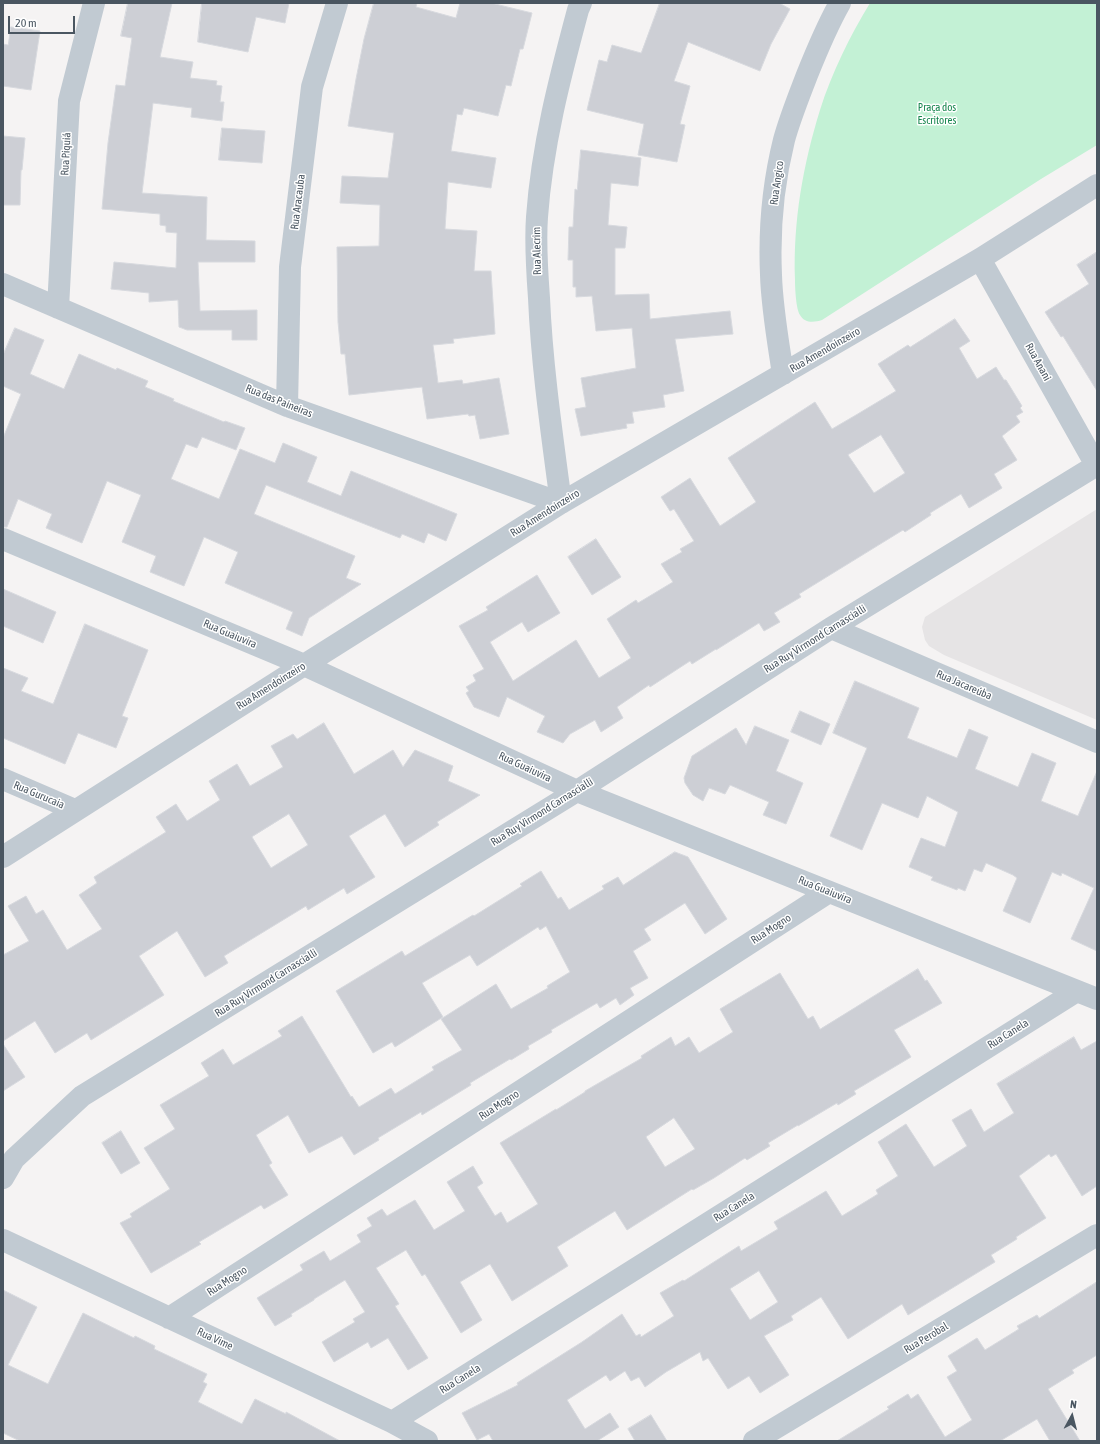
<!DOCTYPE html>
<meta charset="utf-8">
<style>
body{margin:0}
#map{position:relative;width:1100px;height:1444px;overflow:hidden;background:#f5f3f3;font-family:"Asap Condensed",sans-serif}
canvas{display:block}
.frame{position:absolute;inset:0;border:4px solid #4a5661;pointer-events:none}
.north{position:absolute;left:1052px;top:1396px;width:40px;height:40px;-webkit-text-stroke:3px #fff;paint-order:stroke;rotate:7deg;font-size:11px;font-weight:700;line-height:16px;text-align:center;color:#4a5661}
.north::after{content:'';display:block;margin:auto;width:14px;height:18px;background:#4a5661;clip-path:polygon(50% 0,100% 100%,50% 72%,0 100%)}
.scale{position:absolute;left:8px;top:16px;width:67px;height:18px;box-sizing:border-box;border:2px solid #4a5661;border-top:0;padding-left:5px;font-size:12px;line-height:14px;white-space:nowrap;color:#4a5661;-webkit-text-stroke:3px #fff;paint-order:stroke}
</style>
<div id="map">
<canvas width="1100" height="1444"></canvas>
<div class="frame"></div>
<div class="north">N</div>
<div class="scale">20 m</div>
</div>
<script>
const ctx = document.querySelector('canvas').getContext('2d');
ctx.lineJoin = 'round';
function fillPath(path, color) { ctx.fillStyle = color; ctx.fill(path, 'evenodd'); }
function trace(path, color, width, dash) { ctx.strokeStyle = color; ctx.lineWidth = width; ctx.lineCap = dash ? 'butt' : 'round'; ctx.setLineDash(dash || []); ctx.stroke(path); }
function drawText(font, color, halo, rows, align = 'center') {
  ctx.font = font + ' "Asap Condensed",sans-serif'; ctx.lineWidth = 3; ctx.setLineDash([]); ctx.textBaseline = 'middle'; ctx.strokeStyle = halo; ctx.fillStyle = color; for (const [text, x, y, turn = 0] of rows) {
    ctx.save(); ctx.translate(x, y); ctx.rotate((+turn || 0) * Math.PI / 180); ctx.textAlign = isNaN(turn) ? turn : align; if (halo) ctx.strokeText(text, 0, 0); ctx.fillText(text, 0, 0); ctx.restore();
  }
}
fillPath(new Path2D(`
 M1097,509v211l-153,-65 -15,-9 -4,-6 -3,-13 3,-10z`), '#e6e4e5');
fillPath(new Path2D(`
 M870,3h227v142l-56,34 -219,141c-7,2 -17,4 -22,-5 -4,-6 -5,-27 -5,-35 -2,-59 8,-115 25,-170 12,-38 30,-74 50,-107z`), '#c3f1d5');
const building = new Path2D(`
 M128,3h44l-12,54 33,5 -3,16 27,3 -1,4 6,1 -2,16h4l-2,19 -31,-4 1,-9 -39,-5 -11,90 65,4 -1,43 49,1v21h-57l2,49 57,-1v30h-25v-10h-45l-8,-3 -1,-27 -29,2v-9l-38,-4 3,-27 62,6 1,-35 -11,-1v-6l-6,-1v-11l-58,-5 6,-66 8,-58 9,1 7,-48 -11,-2z
 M202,3h87l-4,20 -29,-6 -8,35 -50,-10z
 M374,3h43l-1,4 40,11 4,-15h31l41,10 -9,36h-3l-9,37 -5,-1 -8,31 -34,-8 -2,7 -5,-1 -6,37 45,7 -5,30 -43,-6 -3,47 32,2 -3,40h17l4,63 -42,5 1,4 -21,2 5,38 24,-3 1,4 36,-6 10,56 -29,5 -5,-24 -6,1 -1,-2 -41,5 -5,-32 -73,8 -4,-41h-4l-3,-32 -1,-75 42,-1 1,-41 -40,-2 2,-27 46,2 6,-45 -46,-7 8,-47 8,-40z
 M660,3h119l11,6 -19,35 -11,27 -72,-29 -14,39 16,5 -10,38 5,1 -8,37 -39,-7 6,-31 -57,-14 12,-50 8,2 5,-17 29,8z
 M11,27l29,4 -9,59 -28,-4v-42l5,1z
 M222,128l43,3 -3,32 -43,-3z
 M3,136l22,2 -3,32h-1l-1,35h-17z
 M581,150l60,8 -3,28 -27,-3 -3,42 19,2 -2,21h-10v47l34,-1 1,25 80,-8 3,23 -58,5 9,52 -21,4 2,12 -33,5 2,11 -8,1 1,4 -46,8 -6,-27 11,-2 -5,-29 55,-10 -4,-40 -36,3 -4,-35 -16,1v-10h-3v-27h-5l1,-33h4l2,-38 2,1z
 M1097,252v139l-34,-55 -2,1 -16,-25 44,-28 -12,-19z
 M955,319l15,22 -11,7 18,31 19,-12 8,13h2l16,26 -2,2 3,4 -7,4 4,6 -18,14 15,24 -23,14 8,14 -33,20 -8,-14 -31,19 1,2 -26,17 -2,-2 -104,64 2,3 -27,16 6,9 -16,9 -5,-8 -43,27v-1l-24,15 -2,-3 -40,26 -1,-2 -32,22 6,11 -22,14 -6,-12 -25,14 -7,9 -26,-11 8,-16 -38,-19 -8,20 -25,-10 -8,-14 3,-2 -3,-4 10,-6 -3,-6 11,-6 -25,-43 29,-16 -2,-3 51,-32 23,38 -32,19 -6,-10 -32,20 23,39 63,-41 23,38 32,-20 -24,-39 29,-19 2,3 35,-21 -12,-18 21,-12 -2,-3 14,-8 -20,-32 -4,2 -9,-14 29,-19 30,48 36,-24 -28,-44 87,-56 17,27 24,-14 40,-24 -18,-27 30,-19 2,2zM881,435l24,38 -31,20 -26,-38z
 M15,328l29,12 -14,34 34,15 15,-35 37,16 1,-2 31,13 -3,6 29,12 -1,2 51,21 1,-1 20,7 -9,22 -34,-13 -5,11 -11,-4 -15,35 48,20 21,-50 35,14 8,-20 34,14 -10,25 34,14 10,-25 106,43 -11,27 -18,-8 -4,10 -22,-9 -2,4 -134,-53 -12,29 101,42 -9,22 15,6 -52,34 -7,18 -16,-7 7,-17 -68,-29 13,-31 -34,-15 -20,49 -34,-14 6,-16 -34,-14 19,-47 -34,-14 -25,62 -36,-15 6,-14 -34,-15 -11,28h-4v-89l18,-44 -18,-8v-31z
 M596,539l25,38 -29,18 -24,-38z
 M3,589l53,23 -13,31 -40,-17z
 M85,624l63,26 -26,66 6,2 -12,30 -38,-15 -13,31 -62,-26v-70l25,10 -7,13 32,13z
 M855,681l64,27 -12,30 50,20 12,-29 19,8 -13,32 43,18 14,-34 24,10 -15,38 37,15 19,-45v180l-26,-12 23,-51 -32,-15 -1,3 -9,-4 -22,51 -27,-12 14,-33 -4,-3 -27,-12 -4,9 -8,-3 -9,22 -7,-3 -1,2 -26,-10 2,-3 -24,-10 12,-29 24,9 13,-35 -31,-16 -9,22 -36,-15 -20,47 -32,-14 37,-88 -34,-15z
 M800,711l30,13 -9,21 -30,-13z
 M324,723l30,51 39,-24 10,17 12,-17 38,16 -5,15 32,14 -43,27 2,3 -34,22 -20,-33 -36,22 26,41 -28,17 -3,-6 -36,22 -2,-4 -82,50 4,7 -23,14 -28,-46 -38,25 25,39 -73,45 -4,-7 -32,20 -20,-32 -32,20v-86l26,-14 -21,-35 18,-10 10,18 7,-4 24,40 35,-21 -23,-34 18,-12 -3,-6 72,-45 -10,-15 20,-13 11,17 33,-21 -11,-19 28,-17 13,22 33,-19 -12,-21 22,-12 4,5zM289,814l19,31 -37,23 -19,-31z
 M755,726l34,14 -13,31 27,12 -17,41 -23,-9 6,-13 -39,-17 -5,9 -16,-6 -6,13 -10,-6 -8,-12 -1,-5 8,-22 44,-28 10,17z
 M675,852l13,5 39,62 -22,15 -20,-31 -41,26 7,11 -18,11 15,27 -18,10 4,7 -14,10 -4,-7 -16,10 -3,-5 -46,27 1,2 -24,14 1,3 -18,11 -1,-1 -40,24 1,2 -49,30 -1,-3 -43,26 1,2 -25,15 -12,-19 -33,17 -21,-38 -32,20 16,28 -3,2 19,30 -24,14 -3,-4 -62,37 2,2 -50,29 -31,-50 12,-6 -2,-3 40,-25 -26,-41 31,-19 -15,-24 49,-29 -8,-13 22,-14 10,16 49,-29 -4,-5 24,-15 49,81 1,-1 7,11 32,-19 4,6 39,-24 -2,-3 30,-17 -21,-31 55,-35 15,25 37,-21 -1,-2 23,-14 -24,-46 -6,4 -2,-3 -61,39 -7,-11 -48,28 21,34 -48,30 -3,-5 -19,11 -37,-62 66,-40 3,5 68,-41 1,1 48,-30 -2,-2 21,-13 17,28 3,-2 8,13 35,-21 -2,-3 16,-9 5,8z
 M918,969l7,12 2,-1 15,23 -48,27 17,27 -57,34 2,3 -18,11 -1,-2 -39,23v-1l-30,18 2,3 -23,14 -2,-2 -31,20 -21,12 -1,-1 -65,41 -12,-19 -58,36 11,19 -56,35 -22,-37 -30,18 22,38 -21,13 -36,-59 -3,2 -16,-26 -30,18 23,36 -4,2 33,52 -20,12 -20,-32 -17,10 -3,-6 -34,20 -12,-20 33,-20 -2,-3 12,-7 -20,-32 -31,19v1l-23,14 1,2 -17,10 -18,-28 46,-28 -3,-5 24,-14 6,10 31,-19 -4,-7 15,-9 -5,-8 15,-9 5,7 28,-16 19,30 31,-19 -18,-29 26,-16 10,17 -6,4 18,29 6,-4 6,11 31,-19 -38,-61 56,-34v1l29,-18v-1l57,-33 -1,-2 30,-19 4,9 14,-9 10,16 34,-21 -13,-23 60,-36 28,46 5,-3 7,13zM674,1118l21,31 -30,18 -19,-30z
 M1074,1037l7,13 16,-9v145l-15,10 -26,-42 -5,3 -2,-3 -30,22 27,42 -30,19 1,2 -26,16 4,7 -87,53 -6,-11 -54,35 -27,-42 -30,19 2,4 -29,16 25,39 -29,18 -11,-17 -21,13 -20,-31 -5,3 -3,-9 -34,20 -21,15 -6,-10 -8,4 -6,-10 -15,10 -4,-6 -39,25 18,29 25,-16 9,14 -22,14h-104l-4,-7 -12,6 -15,-27 56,-28 -1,-2 65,-41 40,-28 14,22 4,-2 1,3 33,-21 -14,-23 23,-13 1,1 55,-35 2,5 37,-22 -4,-7 22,-13 30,-18 16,25 36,-22 -2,-4 22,-14 -20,-34 28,-18 28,43 33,-21 -15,-26 19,-11 13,23 30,-19 -17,-29zM759,1271l19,31 -28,18 -20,-31z
 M3,1044l22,33 -22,14z
 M121,1131l19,32 -19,11 -19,-31z
 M1097,1282v73l-25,15 2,3 -26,16 32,52h-30l-13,-22 -37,22h-163l52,-32 -2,-2 21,-13 3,5 7,-5 27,43 27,-17 -25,-43 10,-6 -9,-15 29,-18 8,12 34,-21 -2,-3 20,-11 2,3z
 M3,1290l34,17 -29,58 40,19 35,-71 51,25 1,-2 20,10 -1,3 53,25 -4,8 4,2 -9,18 44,22 13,-25 31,15v-2l54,29h-320l-17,-8z
 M651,1415l16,26h-32l-7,-12z`);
fillPath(building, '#cdcfd5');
trace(building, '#d7d9de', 1);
trace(new Path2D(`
 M980,259l116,206
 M3,284l284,122 274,97c-9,-68 -19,-136 -22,-205 -2,-27 -4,-54 -2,-81 5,-71 23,-140 41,-207l3,-7
 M58,308l11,-207 25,-98
 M783,374c-5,-33 -11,-66 -12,-99 -2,-45 2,-91 13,-135 6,-22 15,-44 23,-65 10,-25 20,-49 33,-72
 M287,406l3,-139 22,-180 25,-84
 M3,539l301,126 273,126 520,208
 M831,628l266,114
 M3,779l72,31
 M3,857l301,-192 257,-162 419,-244 117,-74
 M3,1178l11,-19 68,-63 495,-305 254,-163 266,-163
 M3,1240l389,182 35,19
 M169,1318l660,-426
 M392,1422l685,-431
 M754,1441l343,-206`), '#c1cad2', 22);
drawText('11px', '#17864f', '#fff', [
 ["Praça dos",937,108],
 ["Escritores",937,121]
]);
drawText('11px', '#4a5661', '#fff', [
 ["Rua Piquiá",66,154,-87],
 ["Rua Angico",777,183,-82],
 ["Rua Aracauba",298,202,-83],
 ["Rua Alecrim",537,251,-91],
 ["Rua Amendoinzeiro",825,350,-30],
 ["Rua Anani",1038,362,61],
 ["Rua das Paineiras",279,401,22],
 ["Rua Amendoinzeiro",545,513,-32],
 ["Rua Guaiuvira",230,634,23],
 ["Rua Ruy Virmond Carnascialli",815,639,-32],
 ["Rua Jacareúba",964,685,23],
 ["Rua Amendoinzeiro",271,686,-32],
 ["Rua Guaiuvira",525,767,25],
 ["Rua Gurucaia",39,795,23],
 ["Rua Ruy Virmond Carnascialli",542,812,-32],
 ["Rua Guaiuvira",825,890,22],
 ["Rua Mogno",771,929,-33],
 ["Rua Ruy Virmond Carnascialli",266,983,-32],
 ["Rua Canela",1008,1034,-32],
 ["Rua Mogno",499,1105,-33],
 ["Rua Canela",734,1207,-32],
 ["Rua Mogno",227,1281,-33],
 ["Rua Perobal",926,1338,-31],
 ["Rua Vime",215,1339,25],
 ["Rua Canela",460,1379,-32]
]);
</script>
